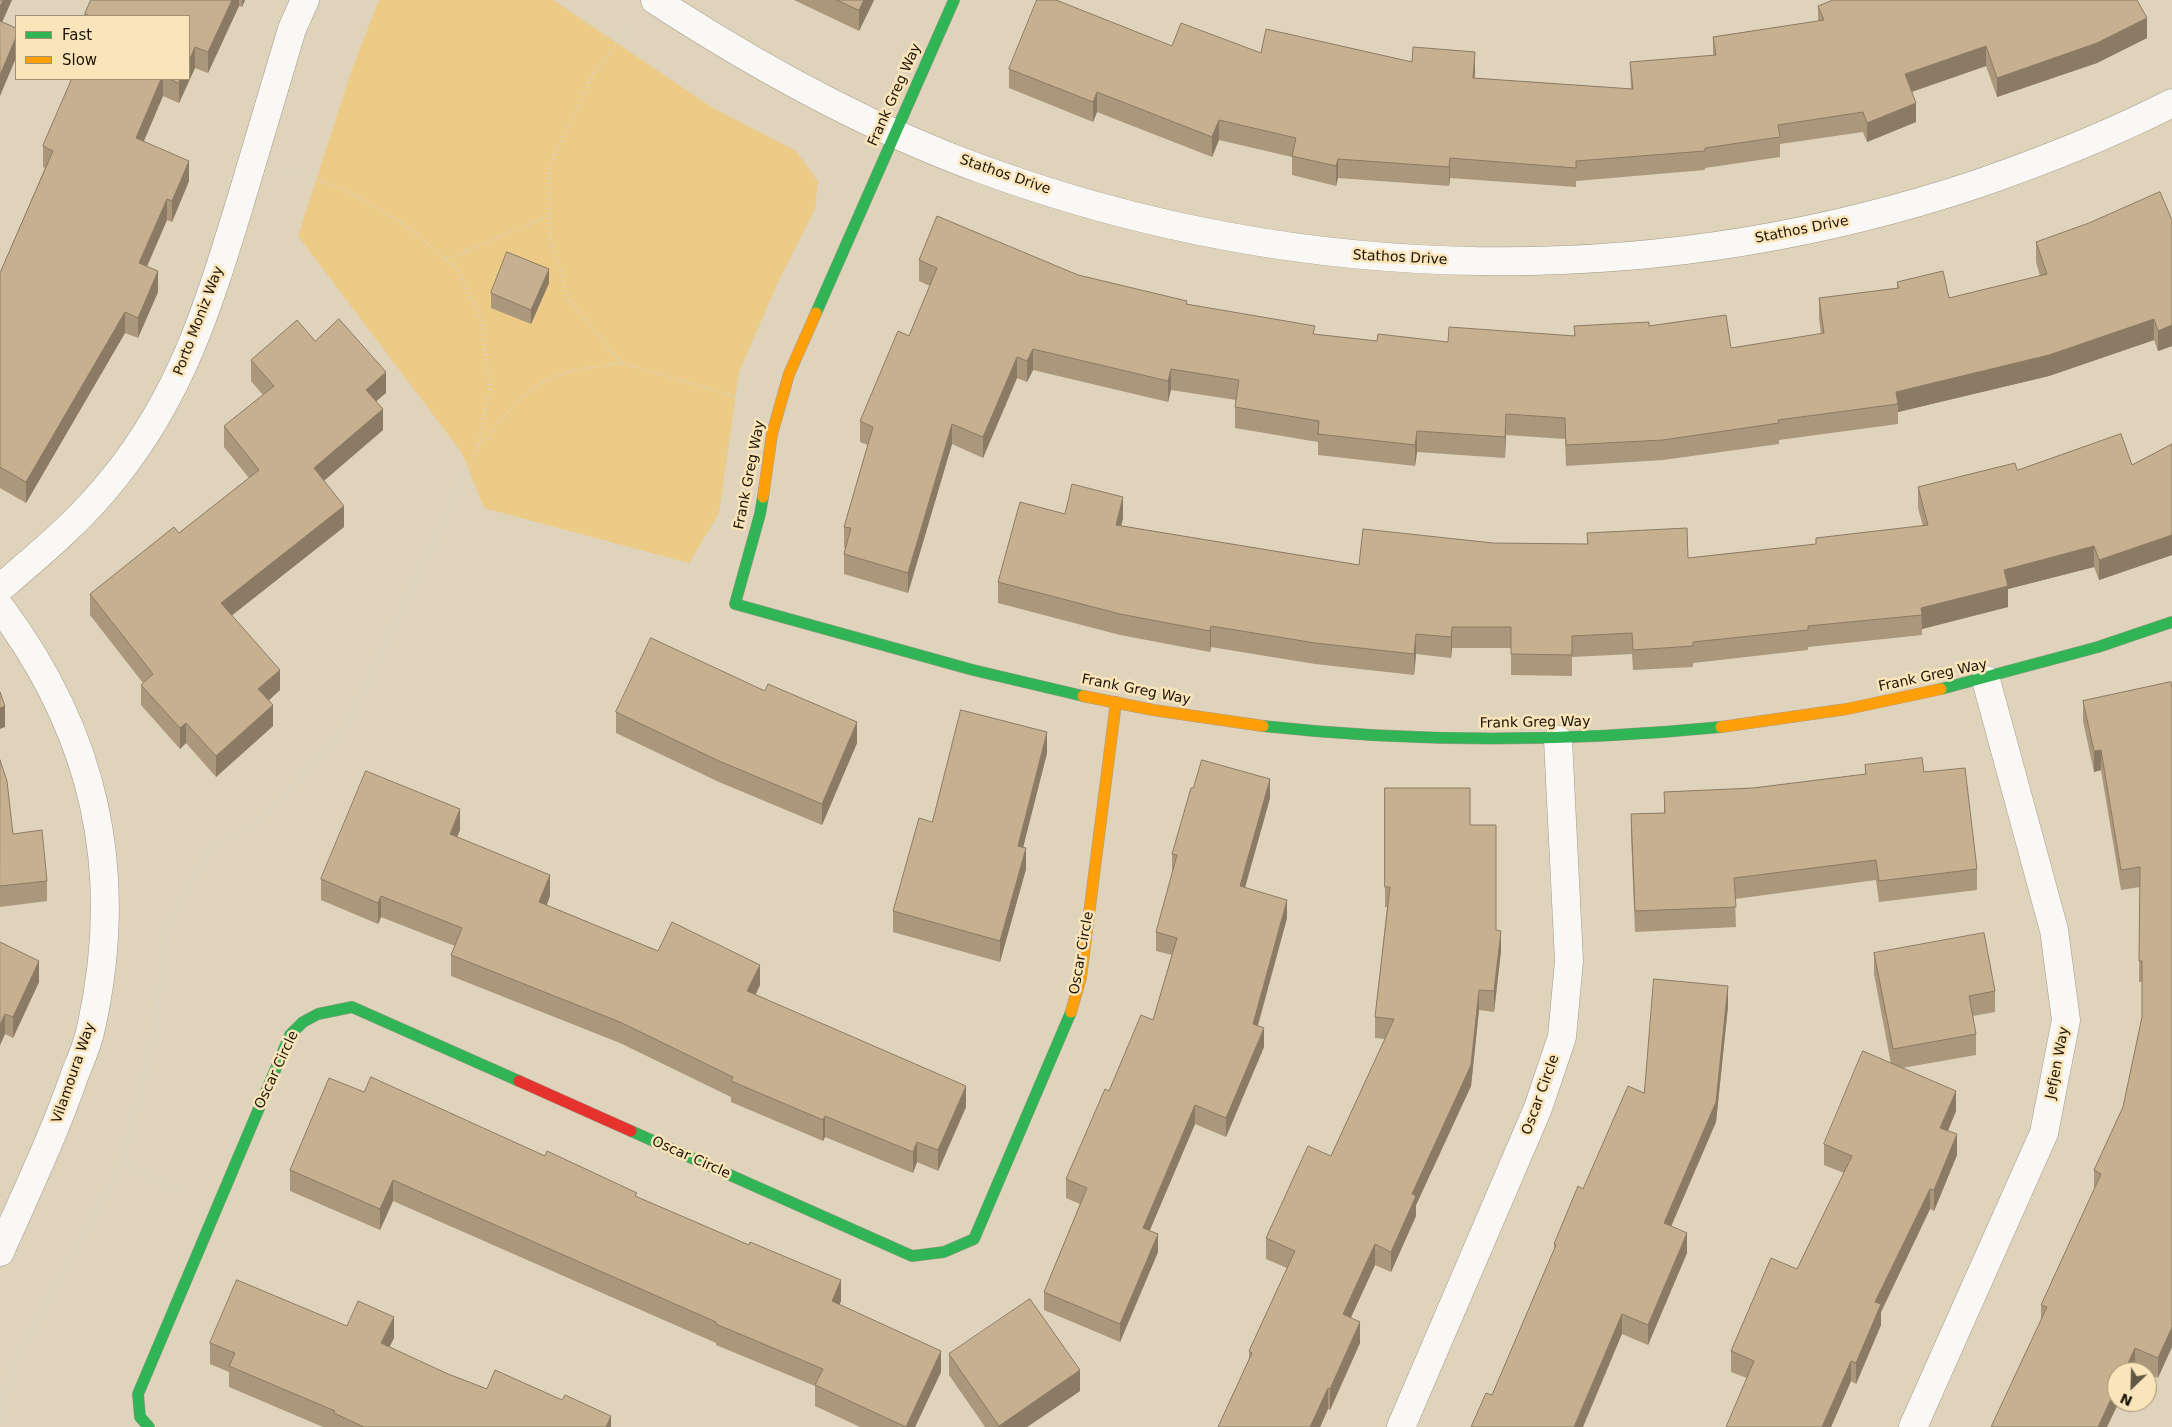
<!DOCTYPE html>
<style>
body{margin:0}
#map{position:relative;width:2172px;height:1427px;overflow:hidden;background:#dfd3bc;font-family:"DejaVu Sans",sans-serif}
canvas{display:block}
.legend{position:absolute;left:15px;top:15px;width:175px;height:65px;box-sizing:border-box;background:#fae5bb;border:1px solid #a19172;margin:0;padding:6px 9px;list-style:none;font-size:15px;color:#1c1405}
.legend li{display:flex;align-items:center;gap:10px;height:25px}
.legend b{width:25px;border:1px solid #a19172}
.north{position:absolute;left:2107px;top:1362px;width:50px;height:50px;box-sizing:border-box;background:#fae5bb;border:1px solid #a19172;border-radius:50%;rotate:204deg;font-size:14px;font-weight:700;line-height:20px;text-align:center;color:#1c1405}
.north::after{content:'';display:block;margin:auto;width:18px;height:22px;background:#605745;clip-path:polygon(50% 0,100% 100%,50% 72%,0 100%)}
</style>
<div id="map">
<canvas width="2172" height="1427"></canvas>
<ul class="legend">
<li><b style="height:6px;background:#30b455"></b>Fast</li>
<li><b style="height:6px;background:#ff9f0a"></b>Slow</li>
</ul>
<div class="north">N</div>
</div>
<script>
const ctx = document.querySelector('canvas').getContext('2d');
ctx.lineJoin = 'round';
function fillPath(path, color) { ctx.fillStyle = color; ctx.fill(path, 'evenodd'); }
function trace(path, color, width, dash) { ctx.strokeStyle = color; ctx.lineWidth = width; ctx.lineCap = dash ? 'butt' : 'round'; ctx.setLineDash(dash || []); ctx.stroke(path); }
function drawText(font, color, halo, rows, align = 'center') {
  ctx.font = font + ' "DejaVu Sans",sans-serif'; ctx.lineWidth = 5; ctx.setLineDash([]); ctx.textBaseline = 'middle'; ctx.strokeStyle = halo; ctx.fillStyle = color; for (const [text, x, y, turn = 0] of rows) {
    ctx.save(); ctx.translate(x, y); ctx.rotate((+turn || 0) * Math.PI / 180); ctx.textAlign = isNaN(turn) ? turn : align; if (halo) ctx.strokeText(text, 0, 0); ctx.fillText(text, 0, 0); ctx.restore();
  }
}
fillPath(new Path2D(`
 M379,0h174l160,108 83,43 22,30 -3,28 -36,71 -40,92 -20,141 -30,50 -205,-55 -22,-55 -164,-217 54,-167z`), '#ebcb85');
const street = new Path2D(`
 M655,0c103,67 211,127 326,169 323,118 674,123 999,14 66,-23 130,-48 192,-80
 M0,588c40,-34 81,-68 114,-110 68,-84 95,-174 126,-275 17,-58 35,-116 52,-174l13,-29
 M0,607c95,127 126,265 91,421 -3,16 -10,31 -16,46 -21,61 -49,119 -75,178
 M1401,1427l137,-319 24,-71 7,-76 -11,-221
 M1913,1427l131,-294 22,-113 -12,-90 -68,-250`);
const fast = new Path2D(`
 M816,313l138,-313
 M763,497l-3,17 -25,90 238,66 110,26
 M1941,689l157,-42 74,-25
 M1263,726c153,17 305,16 458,1
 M631,1131l281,125 32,-4 30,-13 97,-227
 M149,1427l-9,-10 -2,-23 152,-359 13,-13 15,-8 34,-7 167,74`);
const slow = new Path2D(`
 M763,497l9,-63 17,-60 27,-61
 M1083,696l70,14 110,16
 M1721,727l126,-18 94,-20
 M1071,1012l10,-35 35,-275`);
const jam = new Path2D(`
 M519,1081l112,50`);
trace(street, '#a39a89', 29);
trace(fast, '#a39a89', 12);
trace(slow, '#a39a89', 12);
trace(jam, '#a39a89', 12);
trace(new Path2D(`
 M287,171l56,18 59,34 55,45 24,51 9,66 -11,59
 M446,260l104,-45
 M621,362l-52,-62 -19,-63 -1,-70 45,-94 37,-47
 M122,1163l63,30
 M0,1424l12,-57 110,-204 31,-120 15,-118 42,-77 43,-23 30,-27 63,-70 133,-282 39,-45 29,-22 27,-9 48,-7 123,36`), '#d8d5cd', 3, [1, 4]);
trace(street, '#faf8f5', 28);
trace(fast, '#30b455', 11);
trace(slow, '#ff9f0a', 11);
trace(jam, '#e5322d', 11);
fillPath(new Path2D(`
 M91,0h154l-3,7 -3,-1 -31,67 -13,-5 -16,35 -16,-7 -19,45 45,40 -17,41 -5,-2 -20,47 11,25 -20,46 -13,-5 -99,170 -26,-15v-215l45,-105 -2,-1v-21l29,-67h117v-63h-104v-2z
 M794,0h80l-15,31z
 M1818,6l329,32 -50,25 -100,34 -11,-31 -74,26 4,30 -49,20 -4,-10 -83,12v13l-75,11v2l-129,11v6l-126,-9 -1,8 -111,-8 -2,8 -44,-11v-18l-73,-17 -7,17 -115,-45 -4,10 -84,-34v-19l163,-23 89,7 151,9 63,10 -1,6 157,11 -1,-27 83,-6v-19l105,-16z
 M2172,220v126l-14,5 -4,-11 -105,36 -151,36v12l-119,16v4l-116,16 -97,6 -1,-27 -59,-4 -1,23 -88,-6 -2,14 -97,-11v-13l-83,-14v-21l1,-7 -65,-10 -3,12 -135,-32 -6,12 -10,-4 -34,80 -31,-14 -44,149 -64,-19v-20l1,-6h-1v-21l24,-82 -8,-3v-21l49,-85 21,-50 -11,-5v-21l159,15 109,29 128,30 62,7 71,1 126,-6v-10h75l82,22 90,-14 -2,-15v-21l78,-10v-6l52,16 91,-22 -4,-14v-20z
 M549,283l-18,41 -40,-16v-15z
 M315,341l71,52 -10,8 7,29 -59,51 20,46 -112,88 48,75 -11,10 4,26 -57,51 -30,-34 -6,6 -39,-44v-20l2,-2 -53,-68v-21l89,-61 70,-55 -25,-31v-21l39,-31 -12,-14v-21z
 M2172,444v111l-73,25 -5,-13 -86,22v18l-86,22v6l-114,12v3l-115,13v4l-60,3 -1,-16 -60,3v19l-61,-1v-27h-59l-1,10 -35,-4 -2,21 -99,-11 -104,-17 -1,5 -90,-17 -122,-32v-21l67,-68 58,4 -2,8 238,39 134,-22 94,1v-11l101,25 128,-14v-6l107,-12 -5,-18v-21l99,-17 115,-5z
 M2171,682l-13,696 -11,-4v-2h-3l-9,-4 -94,-47v-16l53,-115v-20l29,-63 19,-90v-35h-3l1,-95 -19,3 -20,-120 -7,2 -11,-51v-20z
 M616,712l241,31 -35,82 -103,-43 -103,-49z
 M1047,753l-24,95 3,21 -26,93 -107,-30v-21l39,-89z
 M0,760l13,74 34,47v20l-47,6z
 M1865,765l59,7 53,97v21l-98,12 -3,-22 -141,19 1,28 -101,5 -4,-97v-21l33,-1v-21l89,-4 112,-14z
 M1385,788l85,37 31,126 -7,61 -15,-2 -8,76 -55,119v11l-25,56 -16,-7 -25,53 10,25 -30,67 -2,-1 -8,18h-102l31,-68v-8l38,-83 -21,-9v-21l65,-82 54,-117 -10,-1v-21l12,-110h-2z
 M1270,798l-25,90 42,30 -29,108 6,21 -38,90 -31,-13 -45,106 8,22 -38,90 -76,-32v-18l36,-88 -14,-6v-19l43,-88 44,-71 19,-65 -16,-4v-19l17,-60h-1v-18z
 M460,830l-3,7 93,59 -3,9 111,46 102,34 -4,9 210,113 -28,64 -21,-9 -4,11 -88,-36 -2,4 -92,-39v-5l-111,-54 -169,-67v-21l4,-9 -74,-29 -3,7 -57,-24v-21z
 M0,942l39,40 -26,56 -8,-4 -5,11z
 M1874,953l121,38v21l-22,4 3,18v21l-74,13 54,43 -8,20 9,24 -23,56 -4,-2 -49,103v13l-25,59 -5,-3 -20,46h-105l21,-49 -16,-6v-21l66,-82 47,-96 -20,-8v-21l67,-80 -17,-90z
 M1728,1006l-12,116 -45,104 16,27 -39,92 -26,-11 -130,61 62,-145v-6l29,-55z
 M364,1092l181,64 92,41 204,104 -2,4 102,67 -26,55h-55l-45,-21v-20l-99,-41v-2l-323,-142 -13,29 -90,-39v-21z
 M347,1326l47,12 -5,9 59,27 39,15 124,38h-288l-94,-40v-15l-19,-8v-21z
 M949,1354l131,37 -53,36h-42l-36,-52z`), '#ab977b');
fillPath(new Path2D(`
 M3,0h9l-12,27v-20z
 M232,0h7v6l-31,67v-21z
 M242,0h3l-3,7z
 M864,0h10l-15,31v-21z
 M2147,18v20l-50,25 -100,34v-19z
 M16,37v21l-16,38v-21z
 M1986,46v20l-81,28v-20z
 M195,47v21l-16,35v-20l1,-4h9v-18z
 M1475,52v20l-2,26v-20z
 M161,79h2v17l-27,63v-21z
 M1097,92v20l-4,10v-20z
 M1916,103v19l-49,20v-19z
 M1219,120v20l-7,17v-20z
 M1450,158v20l-1,8v-19z
 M1338,159v19l-2,8v-20z
 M189,161v20l-17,41v-21z
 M167,199v21l-28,64v-21z
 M549,269v14l-18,41v-14z
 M158,271v21l-20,46v-20z
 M125,312v21l-99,170v-21z
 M2154,319v21l-105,36 -151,36v-8l-2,-12z
 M2172,325v21l-14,5v-20z
 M1033,349v21l-6,12v-21z
 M1017,357v21l-34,80v-21z
 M1171,369v21l-3,12v-21z
 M386,372v21l-20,17v-20z
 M383,409v21l-69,59v-21z
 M1506,414v21l-1,23v-21z
 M952,424v20l-44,149v-20z
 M1417,431v21l-2,14v-21z
 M1123,497v21l-7,28v-21z
 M344,506v21l-123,97v-21z
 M2172,535v20l-73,25v-20z
 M2094,546v21l-86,22v18l-86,22 -1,-21 83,-38z
 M1211,626v21l-1,5v-21z
 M1452,627v21l-1,10v-21z
 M1416,634v20l-2,21v-21z
 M280,670v20l-22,20v-21z
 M273,705v21l-57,51v-21z
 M5,706v21l-5,2v-21z
 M857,722v21l-35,82v-21z
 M186,723v20l-6,6v-21z
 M1047,732v21l-29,114v-21z
 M2101,750v20l-7,2v-21z
 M1270,779v19l-30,107v-19z
 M460,809v21l-10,24v-20z
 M1026,848v21l-26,93v-21z
 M550,875v21l-11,27v-21z
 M381,896v21l-3,7v-21z
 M1287,900v18l-34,124v-18z
 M1501,931v20l-7,61v-21z
 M39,961v21l-26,56v-21z
 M760,965v20l-13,27v-21z
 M1728,986v20l-12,116 -52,121v-20z
 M1479,990v20l-8,76 -55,119v11l-25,56v-20l21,-58z
 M5,1014v20l-5,11v-20z
 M1264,1028v19l-38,90v-19z
 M966,1086v21l-28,64v-21z
 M1956,1091v20l-16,38v-21z
 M1195,1105v19l-52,122v-18z
 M825,1116v21l-2,4v-21z
 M1957,1134v21l-23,56v-21z
 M917,1142v20l-4,11v-21z
 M393,1180v21l-13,29v-21z
 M1930,1189v20l-49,103v13l-25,59v-21l19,-61z
 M1687,1233v20l-39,92v-20z
 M1158,1234v18l-38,90v-18z
 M1375,1244v21l-32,70v-21z
 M841,1280v21l-9,21v-21z
 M1622,1314v20l-39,93h-9z
 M394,1317v21l-13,26v-21z
 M1360,1322v21l-30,67v-21z
 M2172,1327v20l-14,31v-20z
 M2135,1348v20l-2,4h-9z
 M941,1351v21l-26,55h-9z
 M1851,1361v20l-20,46h-9z
 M1080,1370v21l-53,36h-28v-1z
 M2117,1386v16h2l-12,25h-9z
 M1328,1388v21l-8,18h-10z
 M611,1416v11h-5z`), '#8b7b64');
const building = new Path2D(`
 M0,0h3l-3,7z
 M91,0h141l-24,52 -13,-5 -6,14v-45h-99l-5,-2z
 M837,0h27l-5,10z
 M1037,0h19l116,46 9,-23 80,30 5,-24 146,33 1,-15 62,5 -2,26 160,11 -3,-27 86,-7 -3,-18 111,-17 -6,-14 15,-6h304l10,18 -50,25 -100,35 -11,-32 -81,28 11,29 -49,20 -4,-11 -85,13 2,12 -75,11v3l-129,10v7l-126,-10 -1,9 -111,-8 -2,7 -44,-10 4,-18 -77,-18 -7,17 -115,-45 -4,10 -84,-33z
 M0,21l16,7v9l-16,38z
 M72,79h89l-25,59 53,23 -17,40 -5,-2 -28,64 19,8 -20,47 -13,-6 -99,170 -26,-15v-194l53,-122 -10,-5z
 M170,79h10l-1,4z
 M2160,192l12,28v105l-14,6 -4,-12 -105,36 -153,37 2,12 -120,16 1,3 -116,17 -97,5 -1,-27 -59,-4 -1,23 -88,-6 -2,14 -97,-11 1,-13 -84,-14 4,-27 -68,-11 -3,12 -135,-32 -6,12 -10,-4 -34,80 -31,-13 -44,149 -64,-19 7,-26 -7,-1 29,-100 -13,-6 38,-90 11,5 28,-68 -18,-8 18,-44 141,59 109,26 -1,3 129,22 -2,8 64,7 1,-7 70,8 1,-15 126,9 -1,-10 75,-4v4l77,-11 5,33 93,-15 -5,-35 80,-10 -2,-6 46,-11 6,27 98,-24 -11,-32 53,-19z
 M507,252l42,17 -18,41 -40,-17z
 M339,319l47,53 -20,18 17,19 -69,59 30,38 -123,97 59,67 -22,19 15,16 -57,51 -30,-33 -6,5 -39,-43 12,-11 -63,-80 84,-67 5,6 80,-63 -35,-44 50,-40 -23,-26 46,-40 18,21z
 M2121,434l11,31 40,-21v91l-73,25 -5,-14 -90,24 4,16 -87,22 1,7 -114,11v4l-115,12v4l-60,4 -1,-17 -60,3v19l-61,-1v-27h-59l-1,10 -35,-3 -2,20 -99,-11 -104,-17 -1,5 -90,-17 -122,-32 22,-80 45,12 7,-30 51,13 -7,28 243,40 4,-36 130,14 95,1 -1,-11 100,-5 1,30 128,-14v-6l112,-13 -10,-38 97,-24 2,7z
 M651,638l114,53 3,-7 89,38 -35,82 -103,-43 -103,-49z
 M2171,682l1,7v638l-14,31 -23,-10 -11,24h-7v14l-19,41h-107l56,-120 -6,-2 60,-131 -7,-4 29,-63 19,-90v-56h-3l1,-94 -19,3 -20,-120 -7,1 -11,-50z
 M0,692l5,14 -5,2z
 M961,710l86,22 -29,114 8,2 -26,93 -107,-30 26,-93 13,4z
 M1922,758l2,14 41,-4 12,101 -98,12 -3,-21 -142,18 2,29 -101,4 -4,-97 34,-1 -1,-21 89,-4 113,-14 -1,-9z
 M0,760l7,21 6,53 29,-4 5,51 -47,5z
 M1202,760l68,19 -30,107 47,14 -34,124 11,4 -38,90 -31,-13 -52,123 15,6 -38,90 -76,-32 43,-104 -21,-9 39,-90 4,2 32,-76 12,5 24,-82 -21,-6 21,-77 -5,-1 19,-66h2z
 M366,771l94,38 -10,25 100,41 -11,27 119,49 14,-29 88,43 -13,26 219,95 -28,64 -21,-8 -4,10 -88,-36 -2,4 -92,-39 2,-4 -113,-55 -169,-67 11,-27 -81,-32 -3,7 -57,-24z
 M1385,788h85v37h26v105l5,1 -7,60 -15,-1 -8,75 -59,129 4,2 -25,56 -16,-8 -32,70 17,8 -30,67 -2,-1 -18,39h-92l34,-74 -3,-2 46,-100 -29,-13 42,-92 23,10 63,-137 -19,-2 15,-130h-5z
 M1984,933l11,58 -26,5 7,38 -83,15 -19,-96z
 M0,942l39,19 -26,56 -8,-3 -5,11z
 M1654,979l74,7 -12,116 -52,121 23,10 -39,92 -26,-11 -48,113h-103l15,-34 6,2 64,-150 -2,-1 24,-58 5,3 45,-103 16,7z
 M1863,1051l93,40 -16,37 17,6 -23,56 -4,-1 -55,113 6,2 -25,59 -5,-2 -29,66h-96l28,-66 -23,-10 40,-93 26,11 55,-113 -28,-12z
 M371,1077l174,79 2,-5 90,42 -2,3 114,49 1,-3 91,38 -9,21 109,50 -35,76 -91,-42 8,-16 -107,-45v-2l-323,-142 -13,29 -90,-39 39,-92 35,14z
 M237,1280l110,46 11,-25 36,16 -13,26 67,31 39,15 8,-19 67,30 3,-5 46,21 -5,11h-242l-30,-14 1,-2 -106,-45 6,-13 -25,-10z
 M1030,1299l50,71 -81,56 -50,-72z`);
fillPath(building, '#c7b08f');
trace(building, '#8b7b64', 1);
drawText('14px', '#1c1405', '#fae5bb', [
 ["Frank Greg Way",895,95,-66],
 ["Stathos Drive",1005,175,19],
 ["Stathos Drive",1802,230,-11],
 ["Stathos Drive",1400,258,3],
 ["Porto Moniz Way",199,321,-69],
 ["Frank Greg Way",750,475,-79],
 ["Frank Greg Way",1933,676,-12],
 ["Frank Greg Way",1136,690,11],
 ["Frank Greg Way",1535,723,-1],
 ["Oscar Circle",1082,953,-80],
 ["Jefjen Way",2058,1063,-79],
 ["Oscar Circle",277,1070,-65],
 ["Vilamoura Way",74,1073,-71],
 ["Oscar Circle",1541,1095,-70],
 ["Oscar Circle",691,1158,24]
]);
</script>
